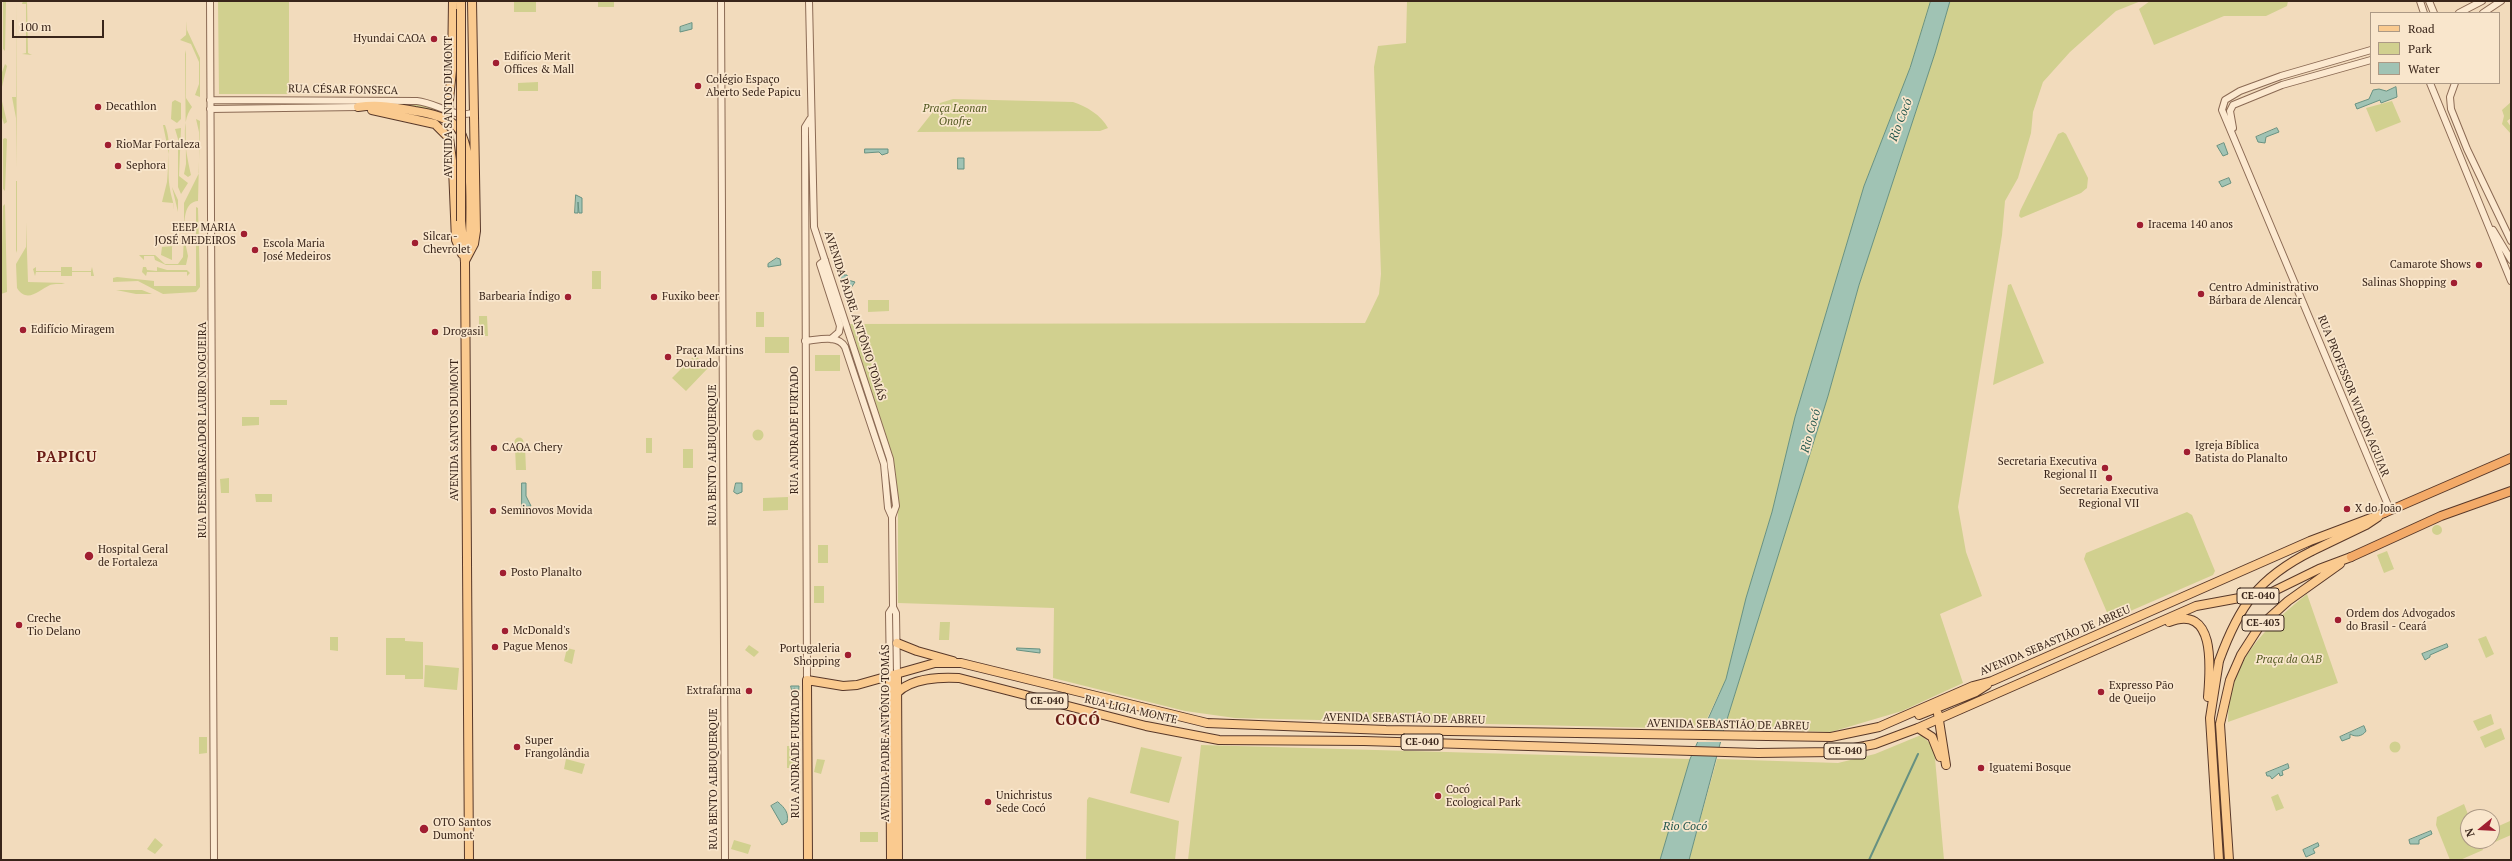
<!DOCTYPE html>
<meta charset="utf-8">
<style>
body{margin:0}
#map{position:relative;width:2512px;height:861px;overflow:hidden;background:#f2dbbc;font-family:"PT Serif",serif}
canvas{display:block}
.frame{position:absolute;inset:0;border:2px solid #39251a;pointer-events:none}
.legend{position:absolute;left:2370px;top:12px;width:130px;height:72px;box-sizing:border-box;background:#f9e6cc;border:1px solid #ac9985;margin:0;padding:5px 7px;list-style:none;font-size:12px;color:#39251a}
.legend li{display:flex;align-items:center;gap:8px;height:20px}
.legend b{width:20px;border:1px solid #ac9985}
.north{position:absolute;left:2460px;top:809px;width:40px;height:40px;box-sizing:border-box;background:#f9e6cc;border:1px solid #ac9985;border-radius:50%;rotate:252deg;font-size:11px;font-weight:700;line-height:16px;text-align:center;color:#39251a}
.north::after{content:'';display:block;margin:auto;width:14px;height:18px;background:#a01e31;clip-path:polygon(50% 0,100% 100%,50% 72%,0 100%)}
.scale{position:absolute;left:12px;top:20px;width:92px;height:18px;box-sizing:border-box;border:2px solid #39251a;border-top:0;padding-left:5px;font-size:12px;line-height:14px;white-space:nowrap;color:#39251a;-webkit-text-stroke:3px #f9e6cc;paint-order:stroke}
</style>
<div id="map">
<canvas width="2512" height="861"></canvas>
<div class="frame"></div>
<ul class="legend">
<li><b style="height:5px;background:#faca8f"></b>Road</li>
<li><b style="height:11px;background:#d1d08f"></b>Park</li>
<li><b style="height:11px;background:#a0c3b4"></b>Water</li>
</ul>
<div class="north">N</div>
<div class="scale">100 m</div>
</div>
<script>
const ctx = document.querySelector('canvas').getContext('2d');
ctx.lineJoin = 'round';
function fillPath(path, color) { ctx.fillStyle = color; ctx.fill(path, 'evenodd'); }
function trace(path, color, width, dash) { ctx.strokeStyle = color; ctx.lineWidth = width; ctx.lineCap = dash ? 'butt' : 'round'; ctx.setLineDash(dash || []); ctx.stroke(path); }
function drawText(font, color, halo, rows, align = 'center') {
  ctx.font = font + ' "PT Serif",serif'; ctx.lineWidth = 3.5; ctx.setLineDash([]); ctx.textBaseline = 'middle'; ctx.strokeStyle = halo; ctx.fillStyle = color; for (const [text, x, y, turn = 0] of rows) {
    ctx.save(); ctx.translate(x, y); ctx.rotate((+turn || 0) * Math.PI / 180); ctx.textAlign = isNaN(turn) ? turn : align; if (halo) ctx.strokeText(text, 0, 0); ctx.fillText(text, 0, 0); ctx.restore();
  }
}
fillPath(new Path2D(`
 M3,1h3l-1,50 -2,-2z
 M16,1l1,168 -1,-51 -4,-21h4z
 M23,1h4l1,52 4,2 -10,-1 4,-1v-49h-4z
 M218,1h71v93h-70z
 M514,1h22v11h-22z
 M598,1h16v6h-16z
 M1407,1h524l-21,67 -46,118 -69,231 -23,95 -26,86 -20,81 -24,50 -467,-11 -50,-7 -132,-33 1,-70 -156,-5v-101l-3,-32 -45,-146 515,-1 14,-29 2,-20 -7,-207 4,-21 28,-3z
 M1950,1h191l-25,10 -46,41 -27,30 -10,30 -2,21 -13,45 -13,23 -3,34 -44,272 8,45 16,44 -42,18 23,69 -61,28 -71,21 -107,-3 104,-333 31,-111 76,-232z
 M2150,1h138l-1,5 -21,10h-42l-70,29 -15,-36z
 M187,21v9l13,28v39l-5,-2 4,-11v-22l-8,-18 -11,-4 6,-5z
 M185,50l1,4v44l6,9c-13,16 -5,49 -1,68l-3,2 -4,-3 2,-10z
 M5,64l2,2 -6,25v-16z
 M538,82v9h-20v-8z
 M1,97l6,25 -3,2 -3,-10z
 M953,99l120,3c13,4 28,13 35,26l-8,3 -183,1 23,-29z
 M175,100l6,3v16l-4,4 -6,-4 1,-17z
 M2392,101l9,21 -25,10 -10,-24z
 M2511,102v16l-4,3 4,6v7l-9,-10 2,-8 -2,-6z
 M403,105h25l12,5 -2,4z
 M196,119l4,2 -2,80c-13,1 -13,16 -14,25v-23l15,-30v-41z
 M163,125h2c8,21 1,43 5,64 1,8 4,13 4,21l-1,-7 -11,-1 5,-20 2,-28z
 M181,128l-2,48 9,7 -7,11 -3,-7v-48l-3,-10z
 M2063,132l3,2 22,44 -1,10 -6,5 -60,25 -2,-2 1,-5 38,-77z
 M5,138l2,1 -2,52 -2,-2v-50z
 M172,139v48l6,13v12l-6,-25z
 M16,181h1v69l-1,3z
 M5,204l2,88 -6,2 2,-88z
 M196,207l2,1 2,79 -4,5 -33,2 -25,-13 -25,1v-4l4,-1 37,4v5h42z
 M26,222l2,60 37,1c-4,2 -10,0 -15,2 -11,5 -23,19 -33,3l-1,-24 10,-17z
 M175,237v9h-3v14l-11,-5 1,-8 11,-1z
 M184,237l4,19 -2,9h-20l-11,-5 -1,-4h-10v4l-5,-5h16l10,9h13l5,-7z
 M36,267v4h25v-4h11v4h19l1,-4 2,9h-3v-4h-19v4h-11v-4h-25l-1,4 -2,-7z
 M143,267h3l1,3 10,1v-4l10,3h20l3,3 -3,3v-4h-40l-1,4 -4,-4z
 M592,271h9v18h-9z
 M2011,284l33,79 -51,22 15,-100z
 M116,290h26l10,4h-16z
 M868,300h21v11l-21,1z
 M756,312h8v15h-8z
 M479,316h8l1,20h-9z
 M765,337h24v16h-24z
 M695,355l13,13 -22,23 -14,-13z
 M815,355h25v16h-25z
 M270,400h17v5h-17z
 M242,417h17v8l-17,1z
 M752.5 435a5.5 5.5 0 1 1 11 0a5.5 5.5 0 1 1-11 0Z
 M514.5 442a4.5 4.5 0 1 1 9 0a4.5 4.5 0 1 1-9 0Z
 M646,438h6v15h-6z
 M515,447h10l1,23h-10z
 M683,449h10v19h-10z
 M229,478v15h-8l-1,-14z
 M255,494h17v8h-16z
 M788,497v13l-25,1v-13z
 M2187,512l5,3 23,56 -2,4 -101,44 -3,-2 -25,-58 2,-6z
 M2432 530a5 5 0 1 1 10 0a5 5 0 1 1-10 0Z
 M818,545h10v18h-10z
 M2387,551l7,18 -10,4 -7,-18z
 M824,586v17h-10v-17z
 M2307,594l31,89 -110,39c0,-60 36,-93 79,-128z
 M940,622h10l-1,18h-10z
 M2486,636l8,18 -8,4 -8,-19z
 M330,637h8v14l-8,-1z
 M386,638h19v3l18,1v37h-18v-4h-19z
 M749,645l10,7 -5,5 -9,-7z
 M567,648l8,2 -3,14 -8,-3z
 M425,665l34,3 -2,22 -33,-3z
 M2491,714l3,10 -16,7 -5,-10z
 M2501,728l4,11 -20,9 -5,-11z
 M1921,735l13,12 10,113h-255l28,-101 121,4 37,-9z
 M199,737h8v16l-8,1z
 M2389.5 747a5.5 5.5 0 1 1 11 0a5.5 5.5 0 1 1-11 0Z
 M1201,745l489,14 -30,101h-472z
 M787,746h12v22h-12z
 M1141,747l41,10 -13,46 -39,-10z
 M566,759l19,5 -3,10 -18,-5z
 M817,759l8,1 -4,14 -7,-2z
 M2278,794l6,14 -8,3 -5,-14z
 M1089,797l90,24 -4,39h-89l1,-60z
 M2464,804l5,13 -1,24h11l4,9 -23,10h-10l-14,-35 1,-8z
 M2510,821l1,14 -16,7 -3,-13z
 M860,832h18v10h-18z
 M155,838l8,7 -8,9 -8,-5z
 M734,840l17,5 -3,9 -17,-5z`), '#d1d08f');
const water = new Path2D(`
 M1931,1h19l-15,52 -76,232 -31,111 -104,333 -35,131h-29l30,-101 36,-80 20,-81 26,-86 23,-95 69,-231 46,-118z
 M692,23v6l-12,3v-5z
 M2396,87l1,10 -16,6 -1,-3 -23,9 -2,-5 14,-5 4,-9 6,-1 7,2z
 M2277,128l2,4 -13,5 -1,6 -7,-1 -2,-5z
 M2224,143l4,11 -5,2 -6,-10z
 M865,149h23v4l-6,2 -3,-3 -14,1z
 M958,158h6v11h-6z
 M2229,178l2,5 -9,4 -3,-5z
 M576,195l6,3v15h-3l-1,-11v11h-3z
 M777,258l3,1 1,6 -13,2v-3z
 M844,270v5h3l1,5 7,2 -4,6 -3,-2 2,6 -5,2 -7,-23z
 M522,483h4v13l5,10 -9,1z
 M736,483h6v9l-5,2 -3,-2z
 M2447,644l1,3 -18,8v2l-5,3 -3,-6z
 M1017,648l23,1v4l-23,-3z
 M791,686h8l-1,13 -5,-1 2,-10 -3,2z
 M2364,726l2,5c-4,6 -11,6 -16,3v4l-8,3 -2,-4z
 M2288,764l1,4 -7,3 1,4 -3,1 -1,-3 -7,6 -2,-3h-3l-1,-3z
 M778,802c7,6 11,11 9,20l-5,3 -11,-19z
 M2431,831l1,3 -13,6v4h-9l-1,-4z
 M2318,843l1,3 -6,3 2,4 -9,4 -3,-7z`);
fillPath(water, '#a0c3b4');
trace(water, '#679181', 1);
fillPath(new Path2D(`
 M1699,731l27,1 -3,10h-28z`), '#f2dbbc');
trace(new Path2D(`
 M1869,860l49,-106`), '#679181', 2);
const tertiary = new Path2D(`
 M210,1l4,859
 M721,1l4,859
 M809,1l5,226 76,232 6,47 -4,11 1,90 -4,6 1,64
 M2420,1l4,12
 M2429,1l5,12
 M2459,13l23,-12
 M2483,13l18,-12
 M2371,50l-90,26 -41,15 -15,9 -3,10 168,400
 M2430,83l81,198
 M2455,83l-5,14 1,12 16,40 44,92
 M210,100l207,1c19,2 37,17 55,12
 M210,109l148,-2
 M2233,128l-3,-17 3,-6 49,-20 89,-25
 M2493,230l18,30
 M825,260l-5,4 20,62 -1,6 -8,7
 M805,341c13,-1 33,-7 40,6l39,117 4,44 4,9
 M893,607l3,6 1,62
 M807,680l-2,-553 5,-8`);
const primary = new Path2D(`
 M461,9v-8
 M358,107c20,-3 37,0 57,4 14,2 29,5 40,14 20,18 15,91 15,119
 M372,110l63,14 14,14 4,30 3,72 6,14
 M448,110l4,-40 1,-69
 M461,221l4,41 4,598
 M465,261l9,-17 2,-13 -4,-230
 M2312,551l54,-26 12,-8
 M2169,622c48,-19 41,49 39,75
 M897,643l20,8 36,10
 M897,675l1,185
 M890,677l1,183
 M897,693c14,-15 44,-16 62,-15l187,48 73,14 145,1 394,12 75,-1 42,-8 43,-16 278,-122 76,-14 47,-23 32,-12
 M1938,714l8,51
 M1919,715l57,-23 11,-7
 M1918,728l14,9 8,20
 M808,860l-1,-180 36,6 14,-1 78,-22h26l246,60 179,7 445,7 48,-10 94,-41 19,-5 318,-140 74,-28
 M2219,860l-9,-142 9,-57
 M2229,860l-9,-136 10,-44 11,-25 18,-28 29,-26 52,-37`);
const trunk = new Path2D(`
 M2384,513l127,-55
 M2351,557l90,-41 70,-25`);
trace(tertiary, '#8b6a54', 8);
trace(primary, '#583829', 10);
trace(trunk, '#583829', 10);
trace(tertiary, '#fce9d0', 6);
trace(primary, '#faca8f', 8);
trace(trunk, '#f3aa68', 8);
const primaryBridge = new Path2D(`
 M461,9v212
 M2219,661c20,-55 39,-83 93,-110`);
trace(primaryBridge, '#583829', 10, []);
trace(primaryBridge, '#faca8f', 8);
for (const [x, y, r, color] of [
 [434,39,4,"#a01e31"],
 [496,63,4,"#a01e31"],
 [698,86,4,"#a01e31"],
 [98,107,4,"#a01e31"],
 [108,145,4,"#a01e31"],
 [118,166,4,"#a01e31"],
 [2140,225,4,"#a01e31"],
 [244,234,4,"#a01e31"],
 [415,243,4,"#a01e31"],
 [255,250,4,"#a01e31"],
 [2479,265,4,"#a01e31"],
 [2454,283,4,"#a01e31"],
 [2201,294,4,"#a01e31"],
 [568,297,4,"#a01e31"],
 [654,297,4,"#a01e31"],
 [23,330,4,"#a01e31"],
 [435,332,4,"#a01e31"],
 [668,357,4,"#a01e31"],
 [494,448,4,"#a01e31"],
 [2187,452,4,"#a01e31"],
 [2105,468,4,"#a01e31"],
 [2109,478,4,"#a01e31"],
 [2347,509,4,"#a01e31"],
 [493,511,4,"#a01e31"],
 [89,556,5,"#a01e31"],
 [503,573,4,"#a01e31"],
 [2338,620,4,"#a01e31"],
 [19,625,4,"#a01e31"],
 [505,631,4,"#a01e31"],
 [495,647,4,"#a01e31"],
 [848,655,4,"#a01e31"],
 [749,691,4,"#a01e31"],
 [2101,692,4,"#a01e31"],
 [517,747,4,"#a01e31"],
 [1981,768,4,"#a01e31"],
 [1438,796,4,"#a01e31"],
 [988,802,4,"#a01e31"],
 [424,829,5,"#a01e31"]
]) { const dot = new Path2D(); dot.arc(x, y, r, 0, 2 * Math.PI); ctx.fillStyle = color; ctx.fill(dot); trace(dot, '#f9e6cc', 1.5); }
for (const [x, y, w] of [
 [2258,596,42],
 [2263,623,42],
 [1047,701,42],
 [1422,742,42],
 [1845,751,42]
]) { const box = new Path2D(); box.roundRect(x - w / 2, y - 8, w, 16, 3); ctx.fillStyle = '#f9e6cc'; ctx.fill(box); trace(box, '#39251a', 1); }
drawText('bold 10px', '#39251a', null, [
 ["CE-040",2258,596],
 ["CE-403",2263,623],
 ["CE-040",1047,701],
 ["CE-040",1422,742],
 ["CE-040",1845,751]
]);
drawText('11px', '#39251a', '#f9e6cc', [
 ["Hyundai CAOA",426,39,"right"],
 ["Edifício Merit",504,57],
 ["Offices & Mall",504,70],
 ["Colégio Espaço",706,80],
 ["Aberto Sede Papicu",706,93],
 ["Decathlon",106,107],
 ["RioMar Fortaleza",116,145],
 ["Sephora",126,166],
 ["Iracema 140 anos",2148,225],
 ["EEEP MARIA",236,228,"right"],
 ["JOSÉ MEDEIROS",236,241,"right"],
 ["Silcar -",423,237],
 ["Chevrolet",423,250],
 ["Escola Maria",263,244],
 ["José Medeiros",263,257],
 ["Camarote Shows",2471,265,"right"],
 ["Salinas Shopping",2446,283,"right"],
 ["Centro Administrativo",2209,288],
 ["Bárbara de Alencar",2209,301],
 ["Barbearia Índigo",560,297,"right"],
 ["Fuxiko beer",662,297],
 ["Edifício Miragem",31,330],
 ["Drogasil",443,332],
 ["Praça Martins",676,351],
 ["Dourado",676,364],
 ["Igreja Bíblica",2195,446],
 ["Batista do Planalto",2195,459],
 ["CAOA Chery",502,448],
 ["Secretaria Executiva",2097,462,"right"],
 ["Regional II",2097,475,"right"],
 ["Secretaria Executiva",2109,491,"center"],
 ["Regional VII",2109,504,"center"],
 ["X do João",2355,509],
 ["Seminovos Movida",501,511],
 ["Hospital Geral",98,550],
 ["de Fortaleza",98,563],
 ["Posto Planalto",511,573],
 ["Ordem dos Advogados",2346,614],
 ["do Brasil - Ceará",2346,627],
 ["Creche",27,619],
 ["Tio Delano",27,632],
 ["McDonald's",513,631],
 ["Pague Menos",503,647],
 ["Portugaleria",840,649,"right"],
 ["Shopping",840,662,"right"],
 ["Expresso Pão",2109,686],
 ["de Queijo",2109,699],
 ["Extrafarma",741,691,"right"],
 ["Super",525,741],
 ["Frangolândia",525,754],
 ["Iguatemi Bosque",1989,768],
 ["Cocó",1446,790],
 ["Ecological Park",1446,803],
 ["Unichristus",996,796],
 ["Sede Cocó",996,809],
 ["OTO Santos",433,823],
 ["Dumont",433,836]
], 'left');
drawText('11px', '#39251a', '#f9e6cc', [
 ["RUA CÉSAR FONSECA",343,90,1],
 ["AVENIDA SANTOS DUMONT",449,107,-90],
 ["AVENIDA PADRE ANTÔNIO TOMÁS",855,316,72],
 ["RUA PROFESSOR WILSON AGUIAR",2353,396,68],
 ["RUA DESEMBARGADOR LAURO NOGUEIRA",203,430,-90],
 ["AVENIDA SANTOS DUMONT",455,430,-90],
 ["RUA ANDRADE FURTADO",795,430,-90],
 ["RUA BENTO ALBUQUERQUE",713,455,-90],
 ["AVENIDA SEBASTIÃO DE ABREU",2055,641,-23],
 ["RUA LIGIA MONTE",1131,710,13],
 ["AVENIDA SEBASTIÃO DE ABREU",1404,719,1],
 ["AVENIDA SEBASTIÃO DE ABREU",1728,725,1],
 ["AVENIDA PADRE ANTÔNIO TOMÁS",886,733,-90],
 ["RUA ANDRADE FURTADO",796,754,-90],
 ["RUA BENTO ALBUQUERQUE",714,779,-90]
]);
drawText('italic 11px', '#51571f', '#f9e6cc', [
 ["Praça Leonan",955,109],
 ["Onofre",955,122],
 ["Praça da OAB",2289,660]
]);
drawText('italic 12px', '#285a50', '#f9e6cc', [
 ["Rio Cocó",1901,120,-69],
 ["Rio Cocó",1811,431,-74],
 ["Rio Cocó",1685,827]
]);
ctx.letterSpacing = '1px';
drawText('bold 15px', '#6a1b15', '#f9e6cc', [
 ["PAPICU",67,458],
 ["COCÓ",1078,721]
]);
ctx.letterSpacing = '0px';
</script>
